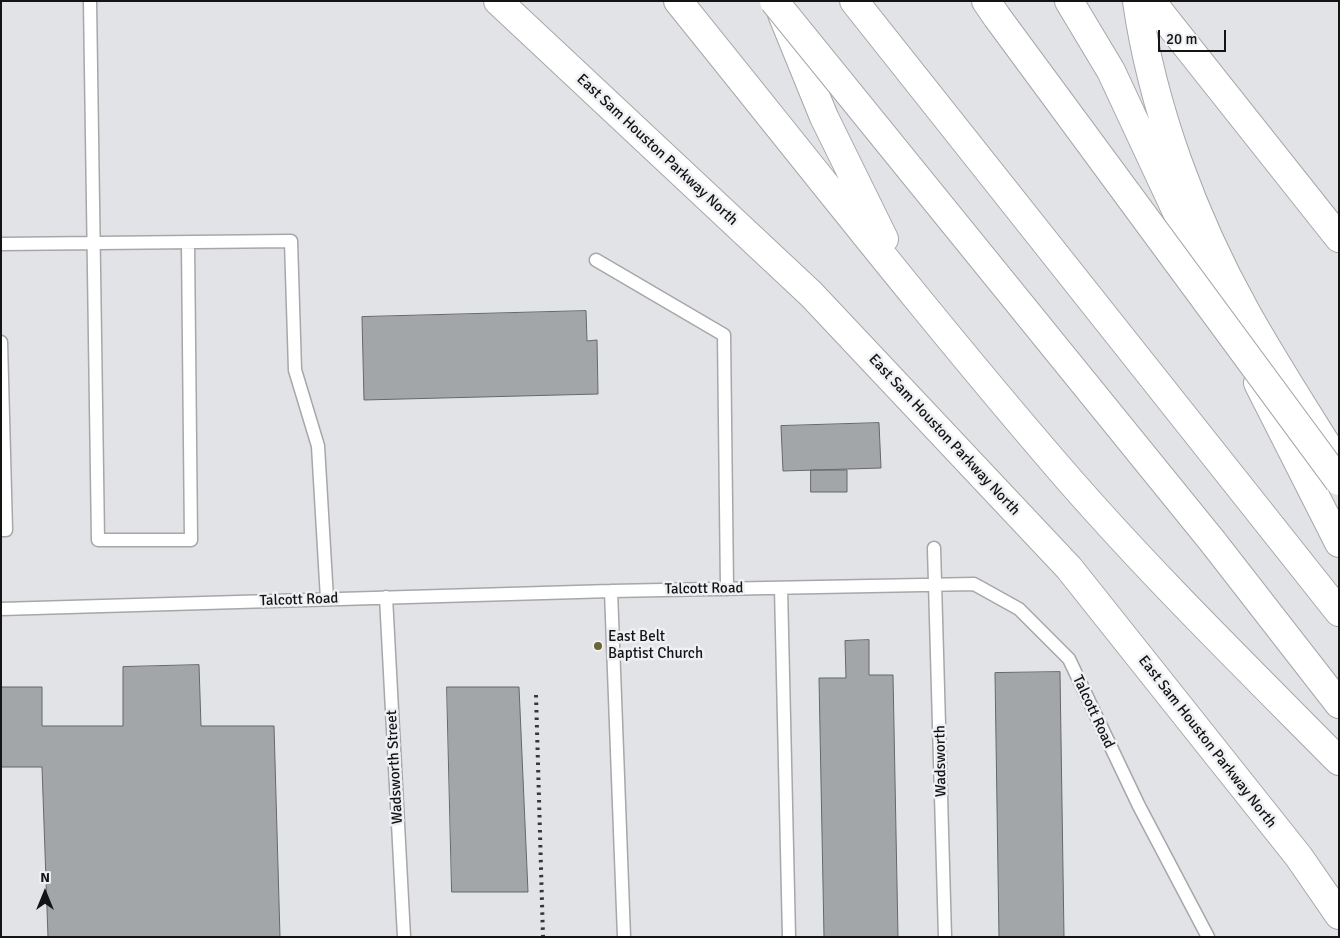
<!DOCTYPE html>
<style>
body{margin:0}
#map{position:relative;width:1340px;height:938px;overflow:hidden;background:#e2e3e6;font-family:Signika,sans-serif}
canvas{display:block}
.frame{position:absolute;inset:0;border:2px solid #141415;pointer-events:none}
.north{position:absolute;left:20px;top:868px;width:50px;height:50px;-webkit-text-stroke:4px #eff0f3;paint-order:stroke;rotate:0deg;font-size:14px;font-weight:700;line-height:20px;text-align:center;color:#141415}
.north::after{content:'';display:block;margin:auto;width:18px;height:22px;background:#141415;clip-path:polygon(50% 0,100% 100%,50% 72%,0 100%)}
.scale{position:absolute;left:1158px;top:30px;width:68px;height:22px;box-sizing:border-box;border:2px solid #141415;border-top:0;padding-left:6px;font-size:15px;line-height:18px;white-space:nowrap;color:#141415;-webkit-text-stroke:4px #eff0f3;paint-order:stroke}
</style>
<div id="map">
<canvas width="1340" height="938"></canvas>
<div class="frame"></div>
<div class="north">N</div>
<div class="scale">20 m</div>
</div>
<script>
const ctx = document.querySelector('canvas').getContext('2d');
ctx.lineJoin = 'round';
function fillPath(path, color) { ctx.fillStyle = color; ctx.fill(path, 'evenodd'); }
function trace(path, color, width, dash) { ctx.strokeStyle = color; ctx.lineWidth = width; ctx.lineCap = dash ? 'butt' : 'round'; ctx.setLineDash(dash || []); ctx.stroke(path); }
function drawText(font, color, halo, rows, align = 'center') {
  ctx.font = font + ' Signika,sans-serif'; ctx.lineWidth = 5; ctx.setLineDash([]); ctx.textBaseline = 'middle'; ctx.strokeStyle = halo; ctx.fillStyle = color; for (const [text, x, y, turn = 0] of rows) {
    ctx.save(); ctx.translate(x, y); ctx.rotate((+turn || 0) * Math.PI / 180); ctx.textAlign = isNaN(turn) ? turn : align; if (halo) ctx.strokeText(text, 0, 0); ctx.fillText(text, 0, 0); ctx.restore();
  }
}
const building = new Path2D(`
 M586,311l1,30 10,-1 1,54 -234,6 -2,-83z
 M879,423l2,45 -98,3 -2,-45z
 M811,470h36v22h-36z
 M869,640v35h24l5,262h-74l-5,-259h27l-1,-37z
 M199,665l2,61h73l6,211h-232l-6,-170h-41v-80h41v39h81v-59z
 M1060,672l4,265h-65l-4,-264z
 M447,687h72l9,205h-76z`);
fillPath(building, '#a3a6a8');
trace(building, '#656769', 1);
const lane = new Path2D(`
 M90,1l8,539h93l-3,-296
 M1,244l290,-3 4,129 23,76 9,153
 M596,260l128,75 3,254
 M1,342l5,188h-5
 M934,548l11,389
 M781,588l8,349
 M611,591l13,346
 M386,597l18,340
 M1,609l610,-18 363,-7 45,25 50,50 70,147 69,131`);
const secondary = new Path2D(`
 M498,1l313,293 258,274 230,289 40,58
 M1151,1l188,237`);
const highway = new Path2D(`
 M678,1c126,156 250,315 381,467 88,102 185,197 280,293
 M854,1l485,611
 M986,1l11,16
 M1069,1l42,70 113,242
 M1137,1c15,106 57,218 109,311 28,50 59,98 89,146
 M782,14l42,103 60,122
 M1258,383l81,160
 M1213,542l126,162`);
trace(lane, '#a7a7aa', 15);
trace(secondary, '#a7a7aa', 30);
trace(highway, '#a7a7aa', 30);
trace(lane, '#fff', 12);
trace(secondary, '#fff', 28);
trace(highway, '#fff', 28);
trace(new Path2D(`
 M536,695l7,242`), '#363638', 4, [2.5, 5]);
const highwayBridge = new Path2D(`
 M774,1l439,541
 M997,17l342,464`);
trace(highwayBridge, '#a7a7aa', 30, []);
trace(highwayBridge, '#fff', 28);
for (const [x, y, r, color] of [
 [598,646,5,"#6a6633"]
]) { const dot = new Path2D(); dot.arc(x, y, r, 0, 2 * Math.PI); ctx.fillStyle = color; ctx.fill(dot); trace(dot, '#eff0f3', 2); }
drawText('15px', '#141415', '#eff0f3', [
 ["East Sam Houston Parkway North",657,150,43],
 ["East Sam Houston Parkway North",944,435,47],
 ["Talcott Road",704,589,-1],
 ["Talcott Road",299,600,-2],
 ["Talcott Road",1093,712,65],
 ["East Sam Houston Parkway North",1207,742,52],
 ["Wadsworth",941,761,-91],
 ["Wadsworth Street",395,767,-93]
]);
drawText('15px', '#141415', '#eff0f3', [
 ["East Belt",608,637],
 ["Baptist Church",608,654]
], 'left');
</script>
